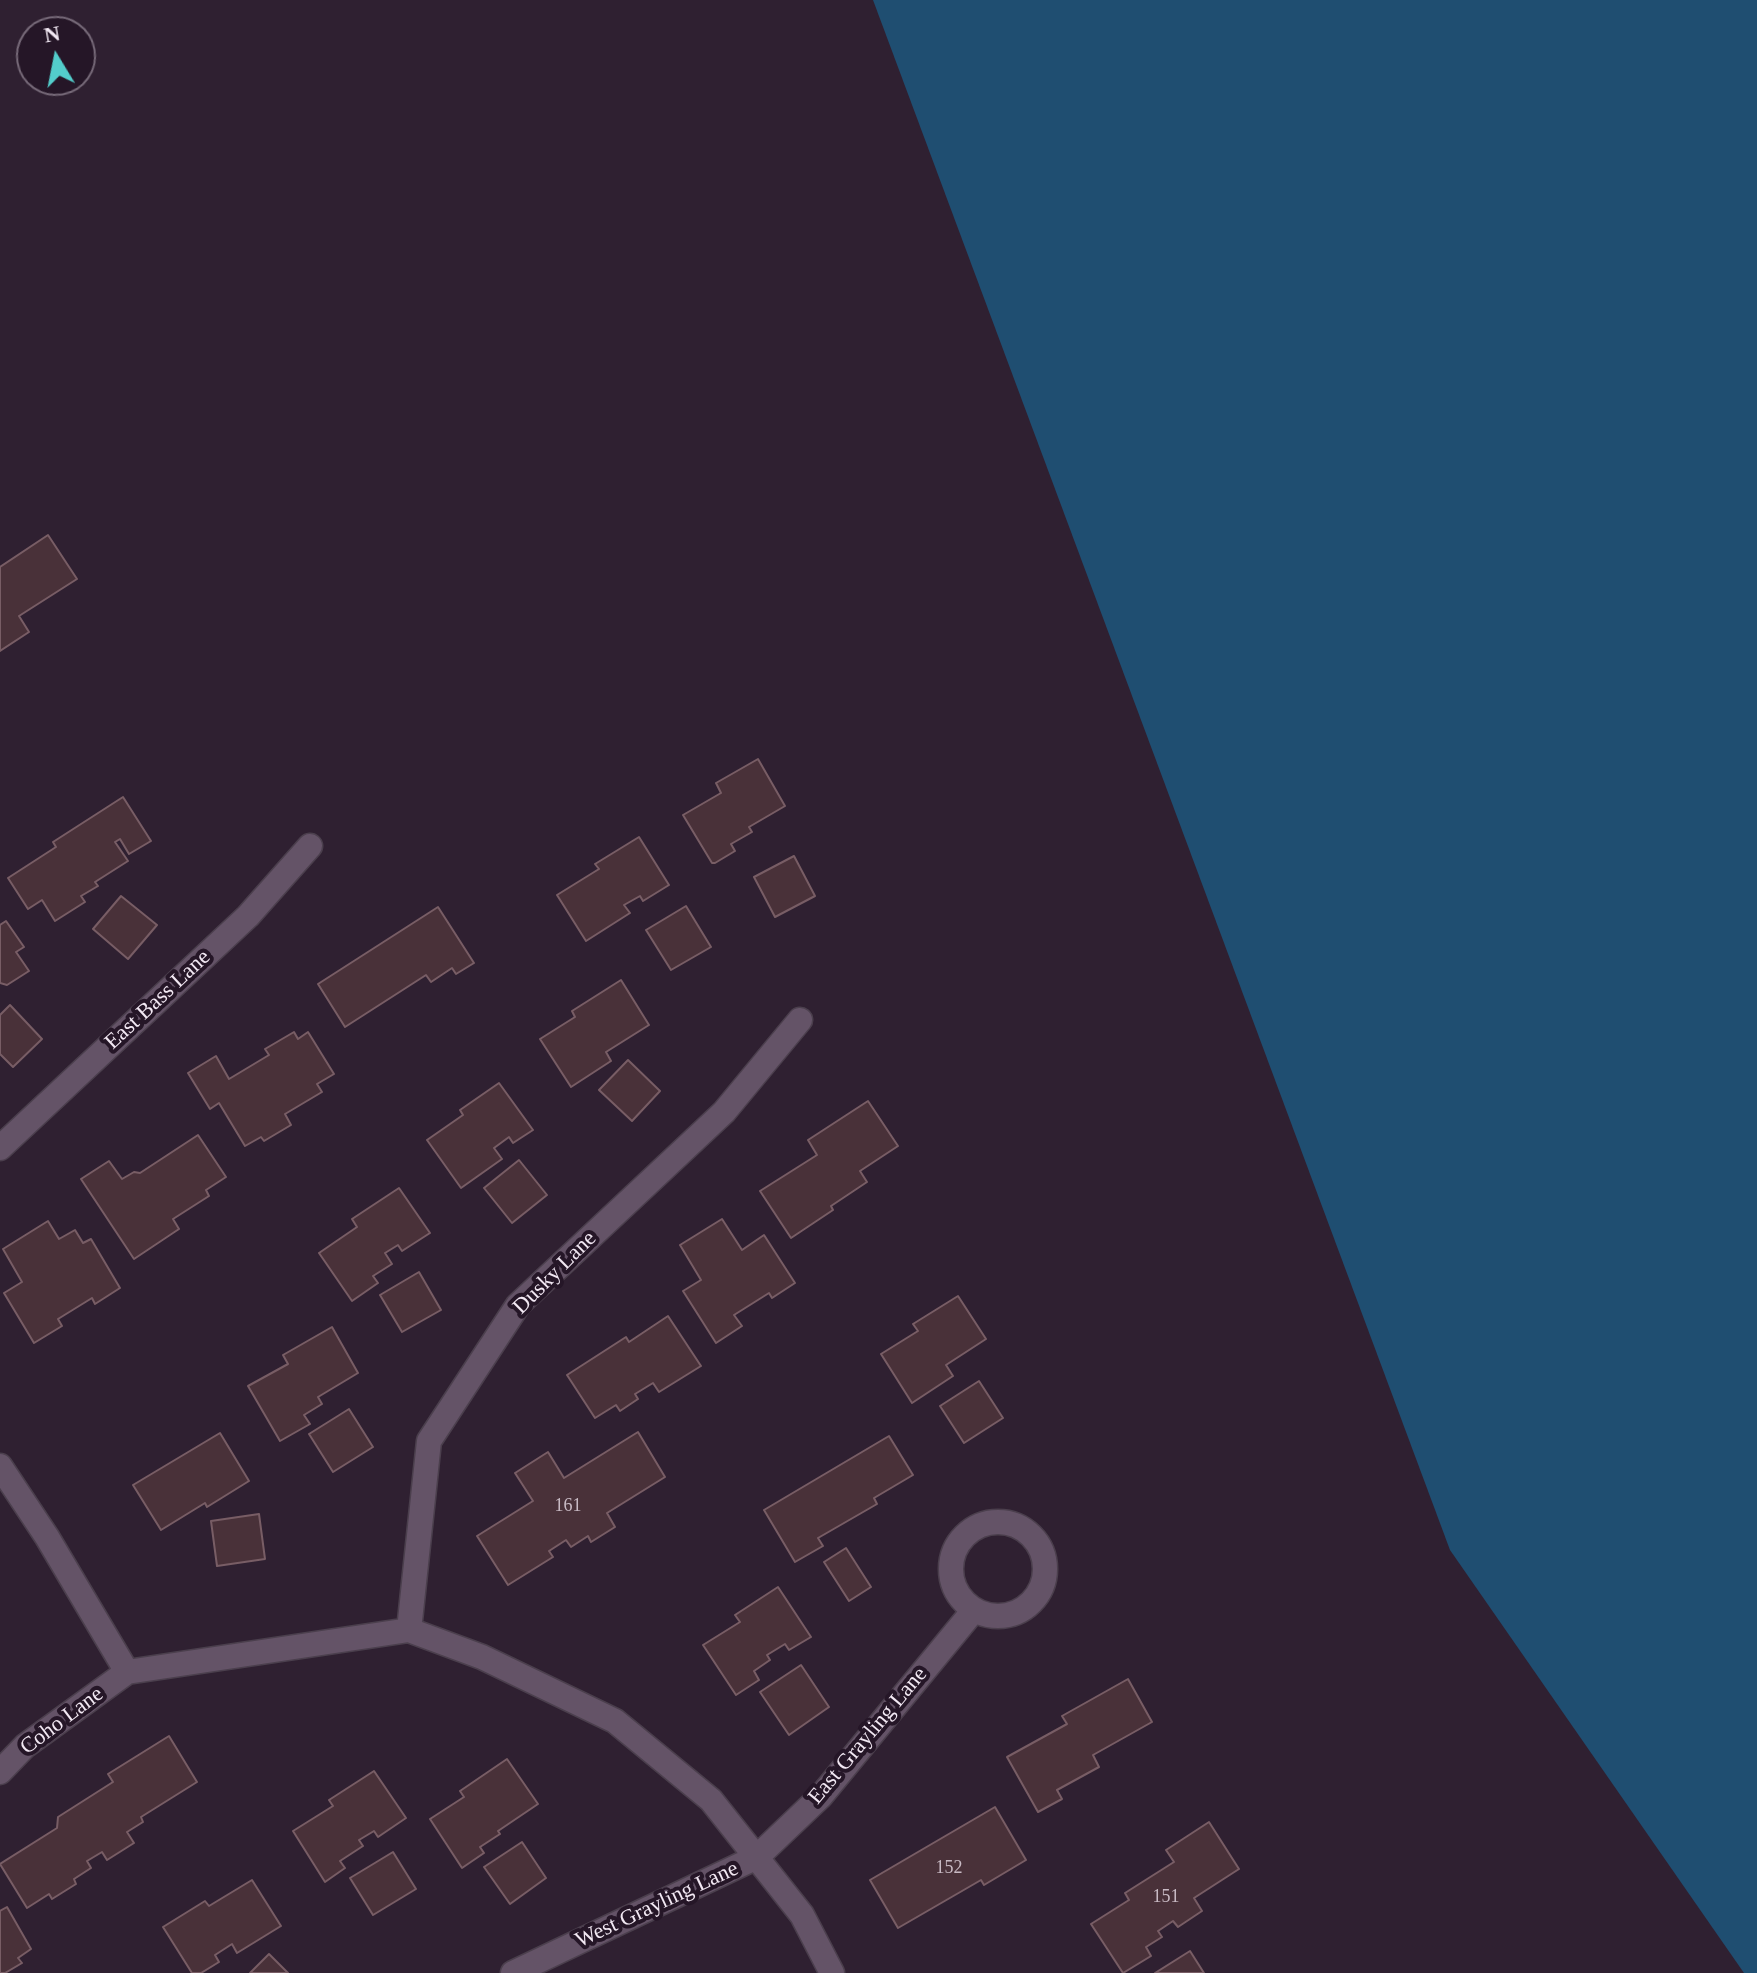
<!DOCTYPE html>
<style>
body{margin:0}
#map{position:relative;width:1757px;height:1973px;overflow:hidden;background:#2f2031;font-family:"Times New Roman",serif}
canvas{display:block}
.north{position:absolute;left:16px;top:16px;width:80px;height:80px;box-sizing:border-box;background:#251627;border:2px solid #776a79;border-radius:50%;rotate:350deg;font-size:22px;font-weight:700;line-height:32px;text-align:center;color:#f2e8f3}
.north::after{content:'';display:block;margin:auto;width:28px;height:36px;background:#53cdcb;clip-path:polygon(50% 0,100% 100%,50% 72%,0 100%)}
</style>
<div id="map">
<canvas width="1757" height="1973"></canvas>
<div class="north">N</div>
</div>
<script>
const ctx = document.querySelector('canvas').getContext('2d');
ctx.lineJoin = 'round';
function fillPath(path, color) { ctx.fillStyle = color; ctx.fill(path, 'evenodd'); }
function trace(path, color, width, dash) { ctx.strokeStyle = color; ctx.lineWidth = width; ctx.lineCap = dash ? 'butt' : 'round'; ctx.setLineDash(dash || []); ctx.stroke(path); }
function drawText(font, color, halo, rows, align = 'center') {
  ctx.font = font + ' "Times New Roman",serif'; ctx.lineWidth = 8; ctx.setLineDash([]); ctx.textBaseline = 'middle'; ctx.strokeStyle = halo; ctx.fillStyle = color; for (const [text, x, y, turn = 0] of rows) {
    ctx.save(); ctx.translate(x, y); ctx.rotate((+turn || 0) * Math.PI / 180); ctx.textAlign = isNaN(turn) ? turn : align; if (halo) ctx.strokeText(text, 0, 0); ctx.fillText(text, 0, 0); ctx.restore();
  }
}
fillPath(new Path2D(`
 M873,0h884v1973h-13l-294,-423z`), '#1f4e71');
const building = new Path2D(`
 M48,535l29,44 -58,37 10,16 -29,19v-84z
 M758,759l27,47 -36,21 3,5 -21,12 4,7 -20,12h-3l-29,-48 38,-22 -5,-10z
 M123,797l28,44 -22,13 -9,-15 -5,3 13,19 -33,21 3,4 -17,10 4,6 -30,19 -13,-21 -14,9 -20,-31 48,-31 -3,-5z
 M639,837l30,48 -26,16 -3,-5 -16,9 6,8 -44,28 -29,-46 42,-26 -4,-5z
 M794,856l21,40 -40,21 -21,-40z
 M121,896l36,29 -29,34 -35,-30z
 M686,906l25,41 -40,23 -25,-40z
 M438,907l36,56 -18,11 -4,-6 -21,14 -5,-7 -81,52 -27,-43z
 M6,921l18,26 -8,5 13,19 -22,14 -7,-2v-58z
 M621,980l28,45 -43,27 5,9 -40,26 -31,-48 35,-22 -3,-6z
 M10,1005l32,34 -29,28 -13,-13v-39z
 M294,1032l4,7 10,-7 26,42 -17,10 5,8 -37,22 6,11 -27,16 -3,-4 -16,9 -26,-43 -9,6 -22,-36 28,-17 13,23 40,-24 -4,-6z
 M628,1060l32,31 -28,30 -33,-31z
 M499,1083l34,47 -20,13 -4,-6 -15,11 8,11 -41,29 -34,-48 36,-25 -3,-5z
 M868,1101l30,45 -38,25 7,11 -36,24 2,4 -42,28 -31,-47 57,-36 -9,-15z
 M198,1135l28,42 -20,13 3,6 -36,23 6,10 -45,30 -53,-80 28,-18 13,18 12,-7 6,1z
 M519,1160l28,35 -35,28 -28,-35z
 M399,1188l31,45 -28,18 -4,-6 -13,8 7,11 -19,12 5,7 -26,18 -33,-48 38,-26 -5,-8z
 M722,1219l20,31 22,-15 31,48 -23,15 -3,-5 -35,22 8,11 -26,17 -33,-52 18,-11 -21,-35z
 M48,1221l11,18 16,-9 8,13 8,-4 29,49 -25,16 -3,-6 -34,21 4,7 -28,17 -30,-50 18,-11 -19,-33z
 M419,1272l22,38 -39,22 -22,-37z
 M958,1296l28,43 -40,26 7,11 -41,27 -31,-49 37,-23 -5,-7z
 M668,1316l33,50 -42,26 -6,-9 -18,11 3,5 -18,12 -4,-6 -21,13 -28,-43 59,-38 3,5z
 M332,1327l26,46 -40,24 4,7 -18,11 6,9 -30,17 -32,-55 40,-22 -5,-9z
 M979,1381l24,37 -39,25 -24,-37z
 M349,1409l24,38 -40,25 -24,-38z
 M638,1432l27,45 -58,36 8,14 -24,15 -3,-6 -17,11 -5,-7 -17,11 4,6 -45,28 -31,-49 56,-35 -18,-28 33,-21 16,26z
 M220,1433l29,48 -42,26 -2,-4 -44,27 -28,-45z
 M889,1436l24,39 -39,23 3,6 -59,34 5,8 -28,16 -31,-52z
 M259,1514l6,45 -48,7 -6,-45z
 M846,1548l25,39 -22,14 -25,-39z
 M778,1587l33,50 -22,13 -4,-6 -18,11 3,5 -16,11 5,9 -23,15 -33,-50 37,-23 -5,-7z
 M801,1665l28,42 -40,28 -29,-43z
 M1128,1679l24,43 -59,33 6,12 -42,23 5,9 -24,13 -31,-55 60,-33 -5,-8z
 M169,1736l28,46 -56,35 2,5 -16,10 7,11 -27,17 -5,-8 -15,9 4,7 -17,11 2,5 -24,15 -3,-5 -22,14 -27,-44 57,-36 1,-11 55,-35 -5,-8z
 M507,1759l31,45 -40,27 2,3 -20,13 4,6 -22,15 -32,-49 34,-22 -4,-6z
 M374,1771l32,47 -28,19 -4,-6 -15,9 4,6 -23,15 5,7 -20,14 -32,-51 40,-25 -4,-6z
 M995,1807l31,53 -42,25 -3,-5 -83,48 -28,-48z
 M1209,1822l30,47 -45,29 8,13 -24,16 -5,-6 -15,10 4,6 -16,10 5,9 -28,17 -32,-49 38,-24 -4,-7 49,-31 -8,-12z
 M522,1842l24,36 -36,26 -26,-37z
 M393,1852l23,37 -43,26 -23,-37z
 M252,1880l29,46 -44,27 -5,-9 -17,11 4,7 -18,11h-9l-29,-46 42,-26 4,5z
 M7,1907l24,42 -13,9 4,5 -17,10h-5v-62z
 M1190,1951l14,22h-49z
 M269,1954l19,19h-38z`);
fillPath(building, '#493139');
trace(building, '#785d65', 2);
const minor = new Path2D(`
 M0,1148l248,-232 62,-70
 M0,1466l47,71 80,135 282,-42 73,27 133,64 96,79 91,115 30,58
 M951 1569a47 47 0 1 1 94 0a47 47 0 1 1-94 0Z
 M409,1630l20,-189 89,-136 206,-193 76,-92
 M0,1772l25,-26 102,-74
 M513,1973l244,-116 64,-61 153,-186`);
trace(minor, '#4b3f4d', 27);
trace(minor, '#645367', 24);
drawText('18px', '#c8bac4', null, [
 ["161",568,1506],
 ["152",949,1868],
 ["151",1166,1897]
]);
drawText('22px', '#f2e8f3', '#251627', [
 ["East Bass Lane",158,1000,-43],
 ["Dusky Lane",555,1273,-45],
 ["Coho Lane",62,1721,-37],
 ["East Grayling Lane",868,1736,-50],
 ["West Grayling Lane",657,1905,-25]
]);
</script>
